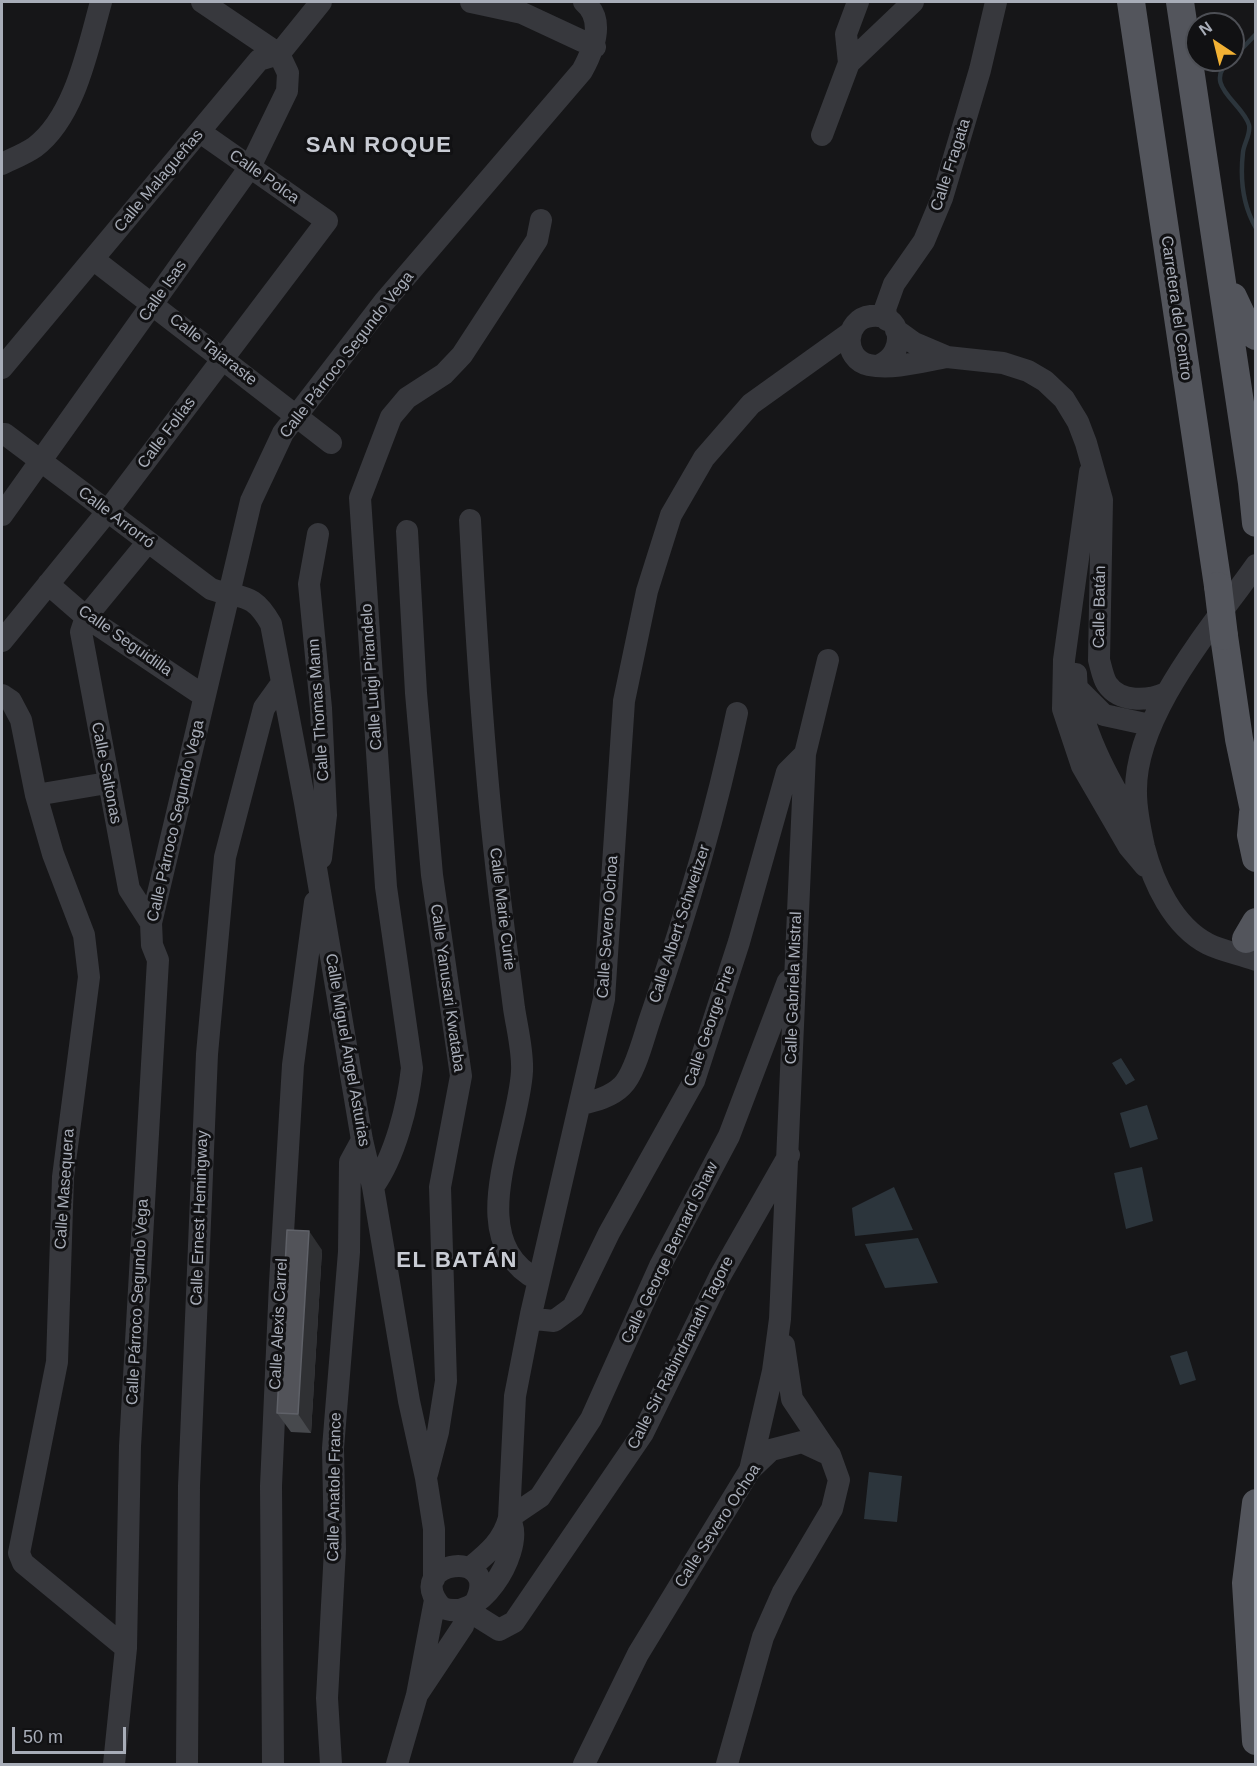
<!DOCTYPE html>
<meta charset="utf-8">
<style>
body{margin:0}
#map{position:relative;width:1257px;height:1766px;overflow:hidden;background:#161618;font-family:Arial,sans-serif}
canvas{display:block}
.frame{position:absolute;inset:0;border:3px solid #a8adb8;pointer-events:none}
.north{position:absolute;left:1185px;top:12px;width:60px;height:60px;box-sizing:border-box;background:#111113;border:2px solid #4d4f55;border-radius:50%;rotate:325deg;font-size:16px;font-weight:700;line-height:24px;text-align:center;color:#a8adb8}
.north::after{content:'';display:block;margin:auto;width:21px;height:27px;background:#f2b134;clip-path:polygon(50% 0,100% 100%,50% 72%,0 100%)}
.scale{position:absolute;left:12px;top:1727px;width:114px;height:27px;box-sizing:border-box;border:3px solid #a8adb8;border-top:0;padding-left:8px;font-size:18px;line-height:21px;white-space:nowrap;color:#a8adb8;-webkit-text-stroke:4px #111113;paint-order:stroke}
</style>
<div id="map">
<canvas width="1257" height="1766"></canvas>
<div class="frame"></div>
<div class="north">N</div>
<div class="scale">50 m</div>
</div>
<script>
const context = document.querySelector('canvas').getContext('2d');
context.lineJoin = 'round';
function fill(path, color) { context.fillStyle = color; context.fill(path, 'evenodd'); }
function strokePath(path, color, width, dash) { context.strokeStyle = color; context.lineWidth = width; context.lineCap = dash ? 'butt' : 'round'; context.setLineDash(dash || []); context.stroke(path); }
function drawText(font, color, halo, rows, align = 'center') {
  context.font = font + ' Arial,sans-serif'; context.lineWidth = 6; context.setLineDash([]); context.textBaseline = 'middle'; context.strokeStyle = halo; context.fillStyle = color; for (const [text, x, y, turn = 0] of rows) {
    context.save(); context.translate(x, y); context.rotate((+turn || 0) * Math.PI / 180); context.textAlign = isNaN(turn) ? turn : align; if (halo) context.strokeText(text, 0, 0); context.fillText(text, 0, 0); context.restore();
  }
}
const water = new Path2D(`
 M 1121,1058 L 1135,1080 L 1126,1085 L 1112,1063 Z
 M 1147,1105 L 1158,1139 L 1130,1148 L 1120,1113 Z
 M 1142,1167 L 1153,1221 L 1126,1229 L 1114,1173 Z
 M 894,1187 L 913,1230 L 855,1236 L 852,1208 Z
 M 918,1238 L 938,1283 L 885,1288 L 865,1244 Z
 M 1187,1351 L 1196,1380 L 1180,1385 L 1170,1356 Z
 M 869,1472 L 902,1476 L 897,1522 L 864,1519 Z`);
const stream = new Path2D(`
 M 1233,58 L 1256,34
 M 1231,60 C 1200,84 1243,103 1249,125 C 1251,134 1244,143 1243,152 C 1240,178 1242,204 1256,228`);
const minor = new Path2D(`
 M 202,2 L 279,54
 M 471,2 L 522,13 L 595,47
 M 849,63 L 846,34 L 858,2
 M 822,135 L 849,63 L 913,2
 M 2,164 C 12,159 25,154 35,147 C 75,117 88,48 101,2
 M 93,259 L 331,443
 M 887,320 L 885,309 L 894,284 L 924,241 L 942,198 L 980,70 L 996,2
 M 896,330 L 914,343 L 947,357 L 1003,363 L 1028,371 L 1045,381 L 1064,399 L 1078,422 L 1086,443 L 1102,500 L 1099,660 C 1101,667 1103,678 1107,684 C 1120,703 1148,701 1166,693
 M 880,365 C 908,352 902,312 871,316 C 844,319 842,359 869,365 C 893,370 924,361 947,357
 M 2,368 L 259,60 L 279,54 L 321,2
 M 5,434 L 211,589 C 243,600 252,591 271,624 L 305,803 L 362,1140 L 373,1187 L 409,1401 L 426,1478 L 434,1529 L 434,1579
 M 1090,472 L 1064,660 L 1063,709 L 1082,766 L 1129,847 L 1145,866
 M 2,515 L 250,167 L 287,91 L 288,73 L 279,54
 M 470,520 C 476,635 483,750 496,864 C 501,912 508,960 514,1008 C 517,1028 523,1051 522,1071 C 519,1135 461,1240 538,1280
 M 407,531 L 416,693 L 432,875 L 461,1076 L 440,1187 L 446,1381 L 438,1432 L 427,1474
 M 318,534 L 309,584 L 321,708 L 326,815 L 321,858
 M 147,543 L 86,617 L 81,632 L 129,889 L 151,923
 M 1256,565 C 1213,626 1134,715 1136,793 C 1136,810 1140,829 1144,847 C 1153,882 1173,926 1208,944 C 1222,951 1240,954 1256,960
 M 48,584 L 86,617 L 204,696
 M 2,641 L 107,512 L 327,221 L 200,132
 M 1076,674 C 1077,725 1110,783 1137,826
 M 1075,686 L 1104,715 L 1150,725
 M 2,695 L 11,701 L 21,720 L 36,795 L 53,854 L 84,935 L 89,977 L 63,1177 L 57,1362 L 19,1553 L 23,1563 L 126,1648
 M 36,795 L 107,783
 M 581,1104 C 595,1101 611,1097 622,1086 C 635,1074 644,1036 650,1019 C 685,918 715,818 737,713
 M 373,1187 C 395,1157 408,1105 412,1068 L 386,887 L 360,498 L 391,417 L 407,398 L 444,374 L 462,355 L 537,240 L 541,220
 M 531,1314 L 535,1319 L 554,1321 L 573,1307 L 609,1233 L 694,1081 L 739,942 L 787,772 L 805,754
 M 784,1345 L 792,1399 L 829,1454
 M 750,1470 L 773,1371 L 780,1319 L 805,754 L 828,660
 M 509,1518 L 540,1497 L 591,1419 L 660,1266 L 729,1136 L 788,981
 M 470,1568 C 488,1553 503,1541 509,1518 L 515,1396 L 531,1314 L 604,999 L 624,701 L 647,591 L 671,515 L 704,458 L 751,404 L 850,333
 M 475,1603 C 504,1547 401,1560 441,1607 C 479,1626 521,1554 512,1525
 M 417,1695 L 463,1626 L 467,1610 L 499,1630 L 514,1622 L 643,1433 L 720,1276 L 789,1155
 M 114,1764 L 126,1648 L 130,1446 L 158,960 L 152,945 L 151,923 L 251,501 L 283,433 L 297,415 L 384,302 L 582,71 C 593,51 606,20 584,2
 M 187,1764 L 189,1486 L 207,1054 L 225,857 L 264,708 L 282,683
 M 273,1764 L 271,1486 L 280,1283 L 293,1065 L 315,902
 M 331,1764 L 327,1698 L 335,1549 L 333,1448 L 349,1252 L 350,1162 L 362,1140
 M 397,1764 L 417,1695 L 435,1600
 M 584,1764 L 638,1654 L 750,1470 L 771,1450 L 802,1442 L 830,1455 L 839,1480 L 832,1509 L 783,1592 L 763,1637 L 727,1764`);
const major = new Path2D(`
 M 1131,2 L 1218,586
 M 1180,2 L 1252,483 L 1256,523
 M 1233,297 L 1249,331 L 1256,336
 M 1224,636 L 1239,739 L 1256,820
 M 1253,813 L 1251,835 L 1256,858
 M 1246,939 L 1256,922
 M 1256,1503 L 1246,1583 L 1256,1741`);
const majorBridge = new Path2D(`
 M 1218,586 L 1224,636`);
const wall = new Path2D(`
 M 322,1250 L 311,1433 L 291,1432 L 277,1413 Z`);
const shadedWall = new Path2D(`
 M 309,1231 L 322,1250 L 311,1433 L 298,1414 Z`);
const building = new Path2D(`
 M 287,1230 L 309,1231 L 298,1414 L 277,1413 Z`);
const streetNames = [
 ["Calle Fragata",951,165,-72],
 ["Calle Polca",264,177,35],
 ["Calle Malagueñas",159,181,-50],
 ["Calle Isas",163,291,-55],
 ["Carretera del Centro",1176,308,82],
 ["Calle Tajaraste",213,350,38],
 ["Calle Párroco Segundo Vega",347,355,-52],
 ["Calle Folías",167,433,-53],
 ["Calle Arrorró",116,518,37],
 ["Calle Batán",1100,607,-89],
 ["Calle Seguidilla",125,641,35],
 ["Calle Luigi Pirandelo",372,677,-94],
 ["Calle Thomas Mann",319,710,-94],
 ["Calle Saltonas",106,773,79],
 ["Calle Párroco Segundo Vega",176,821,-77],
 ["Calle Marie Curie",502,909,83],
 ["Calle Albert Schweitzer",680,924,-72],
 ["Calle Severo Ochoa",608,927,-86],
 ["Calle Yanusari Kwataba",447,988,82],
 ["Calle Gabriela Mistral",794,988,-88],
 ["Calle George Pire",710,1026,-71],
 ["Calle Miguel Ángel Asturias",347,1050,80],
 ["Calle Masequera",65,1189,-86],
 ["Calle Ernest Hemingway",200,1218,-88],
 ["Calle George Bernard Shaw",670,1253,-64],
 ["Calle Párroco Segundo Vega",138,1302,-87],
 ["Calle Alexis Carrel",279,1324,-87],
 ["Calle Sir Rabindranath Tagore",681,1353,-63],
 ["Calle Anatole France",335,1487,-89],
 ["Calle Severo Ochoa",718,1526,-57]
];
const districtNames = [
 ["SAN ROQUE",379,146],
 ["EL BATÁN",457,1261]
];
fill(water, '#2c353c');
strokePath(stream, '#2c353c', 4.5);
strokePath(minor, '#37383d', 22);
strokePath(major, '#53555c', 28);
strokePath(majorBridge, '#53555c', 28);
fill(wall, '#47494d');
fill(shadedWall, '#2f3033');
fill(building, '#525359');
strokePath(building, '#5f6168', 1.5);
drawText('16px', '#a8adb8', '#111113', streetNames);
context.letterSpacing = '1.5px';
drawText('bold 22px', '#c9ccd4', '#111113', districtNames);
context.letterSpacing = '0px';
</script>
